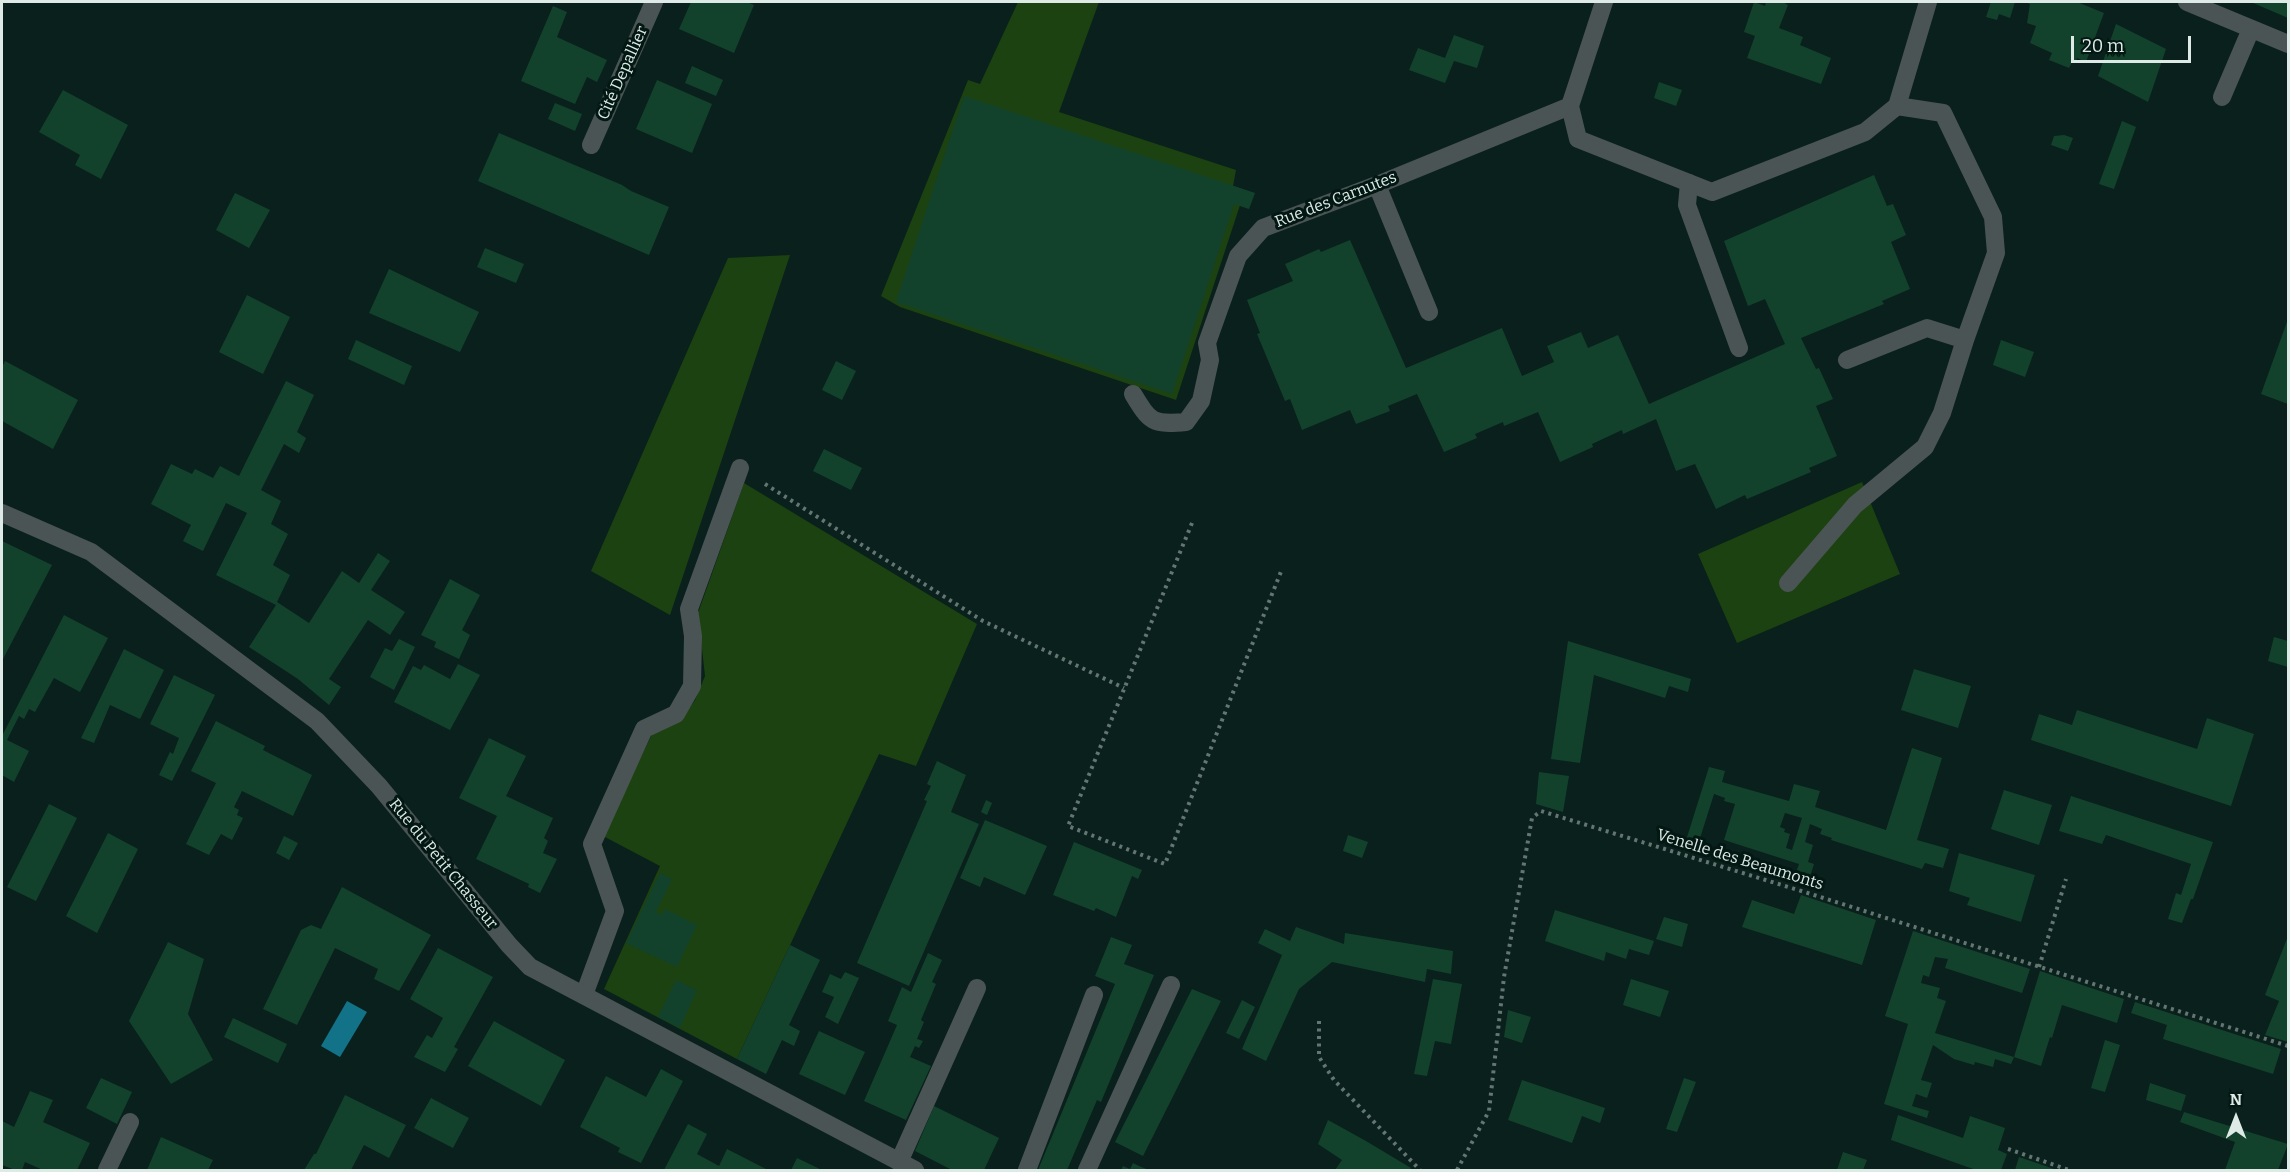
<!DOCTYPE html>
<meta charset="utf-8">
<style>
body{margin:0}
#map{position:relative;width:2290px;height:1172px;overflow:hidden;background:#0a201c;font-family:Bitter,serif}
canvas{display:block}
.frame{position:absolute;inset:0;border:3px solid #ddeae6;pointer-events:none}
.north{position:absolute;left:2206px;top:1088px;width:60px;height:60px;-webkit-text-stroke:4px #031713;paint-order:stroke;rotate:0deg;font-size:16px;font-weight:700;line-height:24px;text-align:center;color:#ddeae6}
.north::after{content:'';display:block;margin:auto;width:21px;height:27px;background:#ddeae6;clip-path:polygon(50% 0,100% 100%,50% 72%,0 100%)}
.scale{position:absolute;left:2071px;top:36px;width:120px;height:27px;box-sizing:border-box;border:3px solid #ddeae6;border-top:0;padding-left:8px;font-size:18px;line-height:21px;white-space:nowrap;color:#ddeae6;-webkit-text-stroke:4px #031713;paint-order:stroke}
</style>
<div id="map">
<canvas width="2290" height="1172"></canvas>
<div class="frame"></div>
<div class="north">N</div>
<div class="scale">20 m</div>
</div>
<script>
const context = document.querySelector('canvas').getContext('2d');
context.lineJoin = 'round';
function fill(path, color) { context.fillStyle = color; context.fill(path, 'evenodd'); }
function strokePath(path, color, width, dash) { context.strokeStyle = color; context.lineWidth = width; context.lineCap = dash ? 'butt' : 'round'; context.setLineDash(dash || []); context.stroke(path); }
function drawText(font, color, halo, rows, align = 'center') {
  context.font = font + ' Bitter,serif'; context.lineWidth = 6; context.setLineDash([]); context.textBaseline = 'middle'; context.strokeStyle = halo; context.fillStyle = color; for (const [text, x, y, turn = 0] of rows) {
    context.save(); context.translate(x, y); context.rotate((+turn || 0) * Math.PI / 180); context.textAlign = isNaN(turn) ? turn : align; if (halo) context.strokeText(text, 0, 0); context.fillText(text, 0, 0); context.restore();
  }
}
const green = new Path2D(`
 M 1018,2 L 1099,2 L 1059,112 L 1236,170 L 1233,186 L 1245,190 L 1176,400 L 900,307 L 881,296 L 968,80 L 980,84 Z
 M 790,255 L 670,615 L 591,571 L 728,258 Z
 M 1862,482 L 1900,574 L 1737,643 L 1698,554 Z
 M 744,483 L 977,624 L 916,766 L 879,754 L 737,1059 L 604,989 L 660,866 L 603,836 L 654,730 L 681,720 L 695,700 L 705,676 L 698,613 Z`);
const water = new Path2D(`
 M 347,1001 L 367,1012 L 340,1057 L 321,1046 Z`);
const building = new Path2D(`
 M 691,2 L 747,2 L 754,5 L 734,53 L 679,29 Z
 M 1754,2 L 1765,6 L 1766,2 L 1783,2 L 1788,5 L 1779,28 L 1803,37 L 1800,45 L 1831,58 L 1821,84 L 1747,58 L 1755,36 L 1744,32 Z
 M 1991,2 L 2015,2 L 2010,18 L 1999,14 L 1997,20 L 1986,17 Z
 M 2025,2 L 2077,2 L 2104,13 L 2086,62 L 2077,58 L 2076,61 L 2073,60 L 2069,68 L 2049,60 L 2052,53 L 2030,43 L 2036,26 L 2027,23 L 2030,4 Z
 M 2251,2 L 2288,2 L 2288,18 Z
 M 553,6 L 567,12 L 557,37 L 607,60 L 597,82 L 587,77 L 575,104 L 521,81 Z
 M 2116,24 L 2166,49 L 2148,102 L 2098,76 Z
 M 1454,35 L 1484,46 L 1477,68 L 1454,61 L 1445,83 L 1409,70 L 1418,48 L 1445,58 Z
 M 692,66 L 723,80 L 716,96 L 685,83 Z
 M 657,80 L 712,104 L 692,153 L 636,129 Z
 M 1659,82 L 1682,90 L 1676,106 L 1654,98 Z
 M 63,90 L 128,125 L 101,179 L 75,165 L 80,155 L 39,132 Z
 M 964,96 L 1255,193 L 1249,209 L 1234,204 L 1172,394 L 896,302 Z
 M 555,103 L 582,114 L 575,131 L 548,119 Z
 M 2122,121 L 2136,127 L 2114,189 L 2099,184 Z
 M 499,133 L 622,185 L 631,191 L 669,207 L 649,255 L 478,181 Z
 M 2064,135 L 2073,138 L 2068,151 L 2051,145 L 2054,136 Z
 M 1874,175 L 1887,206 L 1893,204 L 1906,235 L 1891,242 L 1910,289 L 1882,301 L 1884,304 L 1801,338 L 1816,369 L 1819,368 L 1833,399 L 1816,406 L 1837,456 L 1809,468 L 1811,472 L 1747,499 L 1745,495 L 1716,509 L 1695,464 L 1676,471 L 1656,419 L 1623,434 L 1622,430 L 1592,444 L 1593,447 L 1560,462 L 1538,412 L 1504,426 L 1503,422 L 1475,434 L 1477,438 L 1444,452 L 1417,394 L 1388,406 L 1390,411 L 1356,424 L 1350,410 L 1302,430 L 1290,399 L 1285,401 L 1257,334 L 1260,333 L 1247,300 L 1293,281 L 1285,264 L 1319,249 L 1321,252 L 1350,240 L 1406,368 L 1502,328 L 1522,376 L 1554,362 L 1547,346 L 1581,332 L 1588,348 L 1618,335 L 1649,404 L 1785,344 L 1765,299 L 1748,306 L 1724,241 Z
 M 235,193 L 270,210 L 249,248 L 216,230 Z
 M 485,248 L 524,264 L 516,283 L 477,267 Z
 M 389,269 L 479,312 L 460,352 L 369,313 Z
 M 247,295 L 290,317 L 263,374 L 219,352 Z
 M 2288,319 L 2288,404 L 2261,394 Z
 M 356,340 L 412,366 L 404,385 L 348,359 Z
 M 2001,340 L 2034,352 L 2025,377 L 1993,365 Z
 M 5,361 L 78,400 L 53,449 L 2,421 L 2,367 Z
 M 836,361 L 856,371 L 842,400 L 822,390 Z
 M 286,381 L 314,395 L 297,432 L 306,438 L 299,453 L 284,444 L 261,490 L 281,501 L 271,524 L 288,534 L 273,565 L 290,575 L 277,602 L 309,623 L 342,571 L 359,583 L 378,553 L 390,561 L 371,590 L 405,612 L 390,635 L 368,620 L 329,679 L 341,687 L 329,705 L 298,679 L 249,647 L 276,605 L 216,575 L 247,513 L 226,503 L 203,551 L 183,541 L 191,525 L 151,504 L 171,464 L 192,474 L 195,469 L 213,478 L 220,466 L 239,476 Z
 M 824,449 L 862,468 L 851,490 L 813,471 Z
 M 2,541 L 52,565 L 2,661 Z
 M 450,579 L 480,595 L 462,630 L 470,635 L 459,659 L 434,647 L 436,642 L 421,635 Z
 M 64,615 L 108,638 L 80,692 L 54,678 L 35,712 L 29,709 L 24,719 L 19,716 L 7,740 L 29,751 L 14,782 L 2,775 L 2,736 Z
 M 2274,637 L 2288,641 L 2288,667 L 2268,661 Z
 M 399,639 L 415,647 L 394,690 L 370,677 L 385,648 L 392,651 Z
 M 1568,641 L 1691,679 L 1688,692 L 1669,686 L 1665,698 L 1594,675 L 1580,763 L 1551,759 Z
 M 124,649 L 164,670 L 140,719 L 110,705 L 94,743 L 81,738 Z
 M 458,664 L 480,675 L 450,730 L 394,702 L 413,666 L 421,670 L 424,665 L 450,679 Z
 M 1914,669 L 1971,686 L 1958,728 L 1901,710 Z
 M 174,675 L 215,695 L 172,781 L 159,775 L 170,752 L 173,754 L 179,738 L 150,724 Z
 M 2077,710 L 2197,749 L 2207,718 L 2254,734 L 2231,806 L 2031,740 L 2039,714 L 2072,725 Z
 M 216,721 L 265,746 L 263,750 L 312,775 L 293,816 L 242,791 L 234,807 L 239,810 L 237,815 L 243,818 L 232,840 L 221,834 L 209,855 L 186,844 L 216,783 L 191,771 Z
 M 489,738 L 526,756 L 506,796 L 553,818 L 544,838 L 548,841 L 543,853 L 557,859 L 540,893 L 528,887 L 529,884 L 476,859 L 497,816 L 459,798 Z
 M 1912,748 L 1942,758 L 1917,840 L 1949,849 L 1943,868 L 1925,863 L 1922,869 L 1831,840 L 1832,838 L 1820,834 L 1822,829 L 1810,824 L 1805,842 L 1813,845 L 1808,862 L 1814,864 L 1809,880 L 1795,875 L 1799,864 L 1724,840 L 1735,804 L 1724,801 L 1725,798 L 1714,794 L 1695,854 L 1683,850 L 1709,767 L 1725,771 L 1722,782 L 1789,801 L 1794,784 L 1820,791 L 1815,807 L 1886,830 ZM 1785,813 L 1802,818 L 1792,850 L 1786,848 L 1790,834 L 1784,832 L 1785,829 L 1780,827 Z
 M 937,761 L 966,775 L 951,812 L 979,824 L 909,986 L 857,963 L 927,801 L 924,800 L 931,786 L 927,784 Z
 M 1539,772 L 1569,776 L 1563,812 L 1536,804 Z
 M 2004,790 L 2052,805 L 2039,845 L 1991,829 Z
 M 2071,796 L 2213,842 L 2193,899 L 2191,899 L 2182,923 L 2168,919 L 2176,893 L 2181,895 L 2191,864 L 2106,835 L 2102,844 L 2059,831 Z
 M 986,800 L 992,803 L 987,815 L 981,812 Z
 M 49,804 L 77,818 L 36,901 L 7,887 Z
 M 985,820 L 1047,846 L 1025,895 L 984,877 L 980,887 L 960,878 Z
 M 108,833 L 138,849 L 97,933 L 66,916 Z
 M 1348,835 L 1368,842 L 1362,858 L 1343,851 Z
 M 284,836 L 298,843 L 289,860 L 276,853 Z
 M 1074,842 L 1142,870 L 1138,879 L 1132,876 L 1116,917 L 1096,908 L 1094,911 L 1053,895 Z
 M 1959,853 L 2035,875 L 2021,922 L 1967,905 L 1970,898 L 1949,891 Z
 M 660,873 L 672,879 L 656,912 L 662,915 L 665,909 L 697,925 L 677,967 L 626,943 Z
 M 342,887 L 431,935 L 399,991 L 374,979 L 378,969 L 335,948 L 297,1025 L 263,1009 L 301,930 L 311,925 L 321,929 Z
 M 1801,895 L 1876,920 L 1862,965 L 1742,927 L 1752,900 L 1794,914 Z
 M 1555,910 L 1654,941 L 1649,955 L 1629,949 L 1626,959 L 1606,952 L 1604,961 L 1545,941 Z
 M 1664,917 L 1688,924 L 1682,947 L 1656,939 Z
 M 1296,927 L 1344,944 L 1345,933 L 1453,951 L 1451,974 L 1427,969 L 1425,982 L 1332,962 L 1299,989 L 1266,1061 L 1242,1049 L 1282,955 L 1258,943 L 1265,929 L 1290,941 Z
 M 1913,931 L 2030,969 L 2022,993 L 1945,968 L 1948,959 L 1935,957 L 1929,977 L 1923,975 L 1921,983 L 1940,988 L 1937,998 L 1946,1001 L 1935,1033 L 2014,1057 L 2011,1064 L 1995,1059 L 1993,1067 L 1975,1062 L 1974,1065 L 1954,1059 L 1933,1045 L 1921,1080 L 1932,1083 L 1927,1098 L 1916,1094 L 1912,1106 L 1929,1111 L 1927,1118 L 1884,1104 L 1908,1024 L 1885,1016 Z
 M 2288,936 L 2288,1042 L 2265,1035 L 2279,1001 L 2265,995 Z
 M 1111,937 L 1132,945 L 1124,964 L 1154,975 L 1101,1102 L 1097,1100 L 1067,1170 L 1038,1170 L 1115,984 L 1095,976 Z
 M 168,942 L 204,959 L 188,1014 L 213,1060 L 171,1084 L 129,1021 Z
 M 790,945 L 820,960 L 789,1025 L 800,1031 L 794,1046 L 782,1040 L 766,1074 L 737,1059 Z
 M 438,948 L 493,977 L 454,1047 L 458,1049 L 445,1072 L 414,1057 L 427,1035 L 432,1038 L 443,1018 L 410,999 Z
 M 928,953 L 942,960 L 932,982 L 936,984 L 921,1020 L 924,1022 L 917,1039 L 923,1041 L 919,1048 L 915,1046 L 910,1057 L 931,1066 L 906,1120 L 864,1101 L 897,1025 L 888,1021 L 902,987 L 911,992 Z
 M 2040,971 L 2124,999 L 2117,1023 L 2062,1005 L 2052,1038 L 2050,1037 L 2041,1066 L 2014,1057 Z
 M 845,972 L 859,978 L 838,1024 L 825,1017 L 834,997 L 822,992 L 830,974 L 841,979 Z
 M 1433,979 L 1462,984 L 1451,1044 L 1435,1041 L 1427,1076 L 1414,1074 Z
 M 1631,979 L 1669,991 L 1660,1017 L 1623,1005 Z
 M 676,980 L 697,990 L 680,1028 L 658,1017 Z
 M 1192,989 L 1221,1001 L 1143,1156 L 1115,1142 Z
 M 1242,1000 L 1255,1007 L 1239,1039 L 1226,1033 Z
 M 2135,1002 L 2281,1049 L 2273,1074 L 2163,1039 L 2167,1025 L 2131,1013 Z
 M 1508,1010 L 1531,1017 L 1522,1043 L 1504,1037 Z
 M 233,1018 L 287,1044 L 278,1063 L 224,1037 Z
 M 494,1021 L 565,1060 L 541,1106 L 468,1066 Z
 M 819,1031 L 865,1052 L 845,1095 L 799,1074 Z
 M 2105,1040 L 2120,1045 L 2105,1092 L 2091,1088 Z
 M 661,1069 L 683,1081 L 641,1163 L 618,1152 L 620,1148 L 580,1127 L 606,1076 L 646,1097 Z
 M 101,1078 L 132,1092 L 117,1124 L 86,1108 Z
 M 1684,1078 L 1696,1082 L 1677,1132 L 1666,1129 Z
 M 1522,1080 L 1605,1108 L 1600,1123 L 1582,1116 L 1572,1143 L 1508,1120 Z
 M 2150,1083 L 2186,1095 L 2181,1111 L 2146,1100 Z
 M 30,1091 L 53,1100 L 43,1122 L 90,1143 L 77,1170 L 43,1170 L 25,1162 L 22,1170 L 15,1170 L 2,1165 L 2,1121 L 14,1127 Z
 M 345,1095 L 406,1125 L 389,1158 L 364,1145 L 351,1170 L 304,1170 L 314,1154 L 316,1154 Z
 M 431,1098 L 469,1118 L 453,1148 L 414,1128 Z
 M 934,1106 L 999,1138 L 984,1170 L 952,1170 L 915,1151 Z
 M 2184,1112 L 2288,1144 L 2278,1170 L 2225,1170 L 2235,1142 L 2180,1122 Z
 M 1898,1115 L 1963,1138 L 1970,1116 L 2005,1128 L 1998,1150 L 2007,1154 L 2001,1170 L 1976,1170 L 1891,1140 Z
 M 1328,1120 L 1366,1141 L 1411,1168 L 1409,1170 L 1335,1170 L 1342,1160 L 1318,1144 Z
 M 688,1124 L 707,1134 L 697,1154 L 719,1166 L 727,1149 L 768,1170 L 664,1170 Z
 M 161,1137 L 213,1160 L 208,1170 L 147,1170 Z
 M 1843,1152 L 1867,1160 L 1863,1170 L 1837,1170 Z
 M 2019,1157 L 2057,1170 L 2015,1170 Z
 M 797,1158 L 822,1170 L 791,1170 Z
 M 1133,1163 L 1139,1166 L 1149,1170 L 1121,1170 L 1123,1166 L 1130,1169 Z`);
const path = new Path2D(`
 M 765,484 L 983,621 L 1124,688
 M 1192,523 L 1068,826 L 1165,864 L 1282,569
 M 2039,967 L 2066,879
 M 1319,1021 L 1319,1057 L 1334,1080 L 1420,1170
 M 2008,1149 L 2069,1170
 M 1457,1170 L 1489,1111 L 1504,977 L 1532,818 L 1541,811 L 1811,894 L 2288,1046`);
const lane = new Path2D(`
 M 2222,97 L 2251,29
 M 1570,106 L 1578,139 L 1712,192 L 1865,132 L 1897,106 L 1928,2
 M 1377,185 L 1429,312
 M 1847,360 L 1927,328 L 1965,340
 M 1133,394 C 1150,422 1152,425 1186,422 L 1201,401 L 1210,360 L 1207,343 L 1238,256 L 1263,228 L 1377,185 L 1570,106 L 1604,2
 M 1788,583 L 1855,505 L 1925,447 L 1942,413 L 1965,340 L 1996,253 L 1993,217 L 1943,113 L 1897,106
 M 584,995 L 615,911 L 592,844 L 644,729 L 676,714 L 692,686 L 693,636 L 689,609 L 740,468
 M 899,1162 L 977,988
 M 1027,1170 L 1094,995
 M 1087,1170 L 1171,985`);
const street = new Path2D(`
 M 2187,2 L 2288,44
 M 591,145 L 654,2
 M 1689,183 L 1687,205 L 1739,348
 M 2,513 L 91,552 L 317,721 L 379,786 L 509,945 L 530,967 L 915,1170
 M 107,1170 L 130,1122`);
const streetNames = [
 ["Cité Depallier",623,73,-66],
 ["Rue des Carnutes",1336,200,-21],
 ["Venelle des Beaumonts",1740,860,17],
 ["Rue du Petit Chasseur",443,864,51]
];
fill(green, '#1b4210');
fill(water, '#127388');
fill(building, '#12422c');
strokePath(path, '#647672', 4, [3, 4.5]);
strokePath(lane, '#4a5454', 18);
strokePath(street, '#4a5454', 18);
drawText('16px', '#ddeae6', '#031713', streetNames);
</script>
